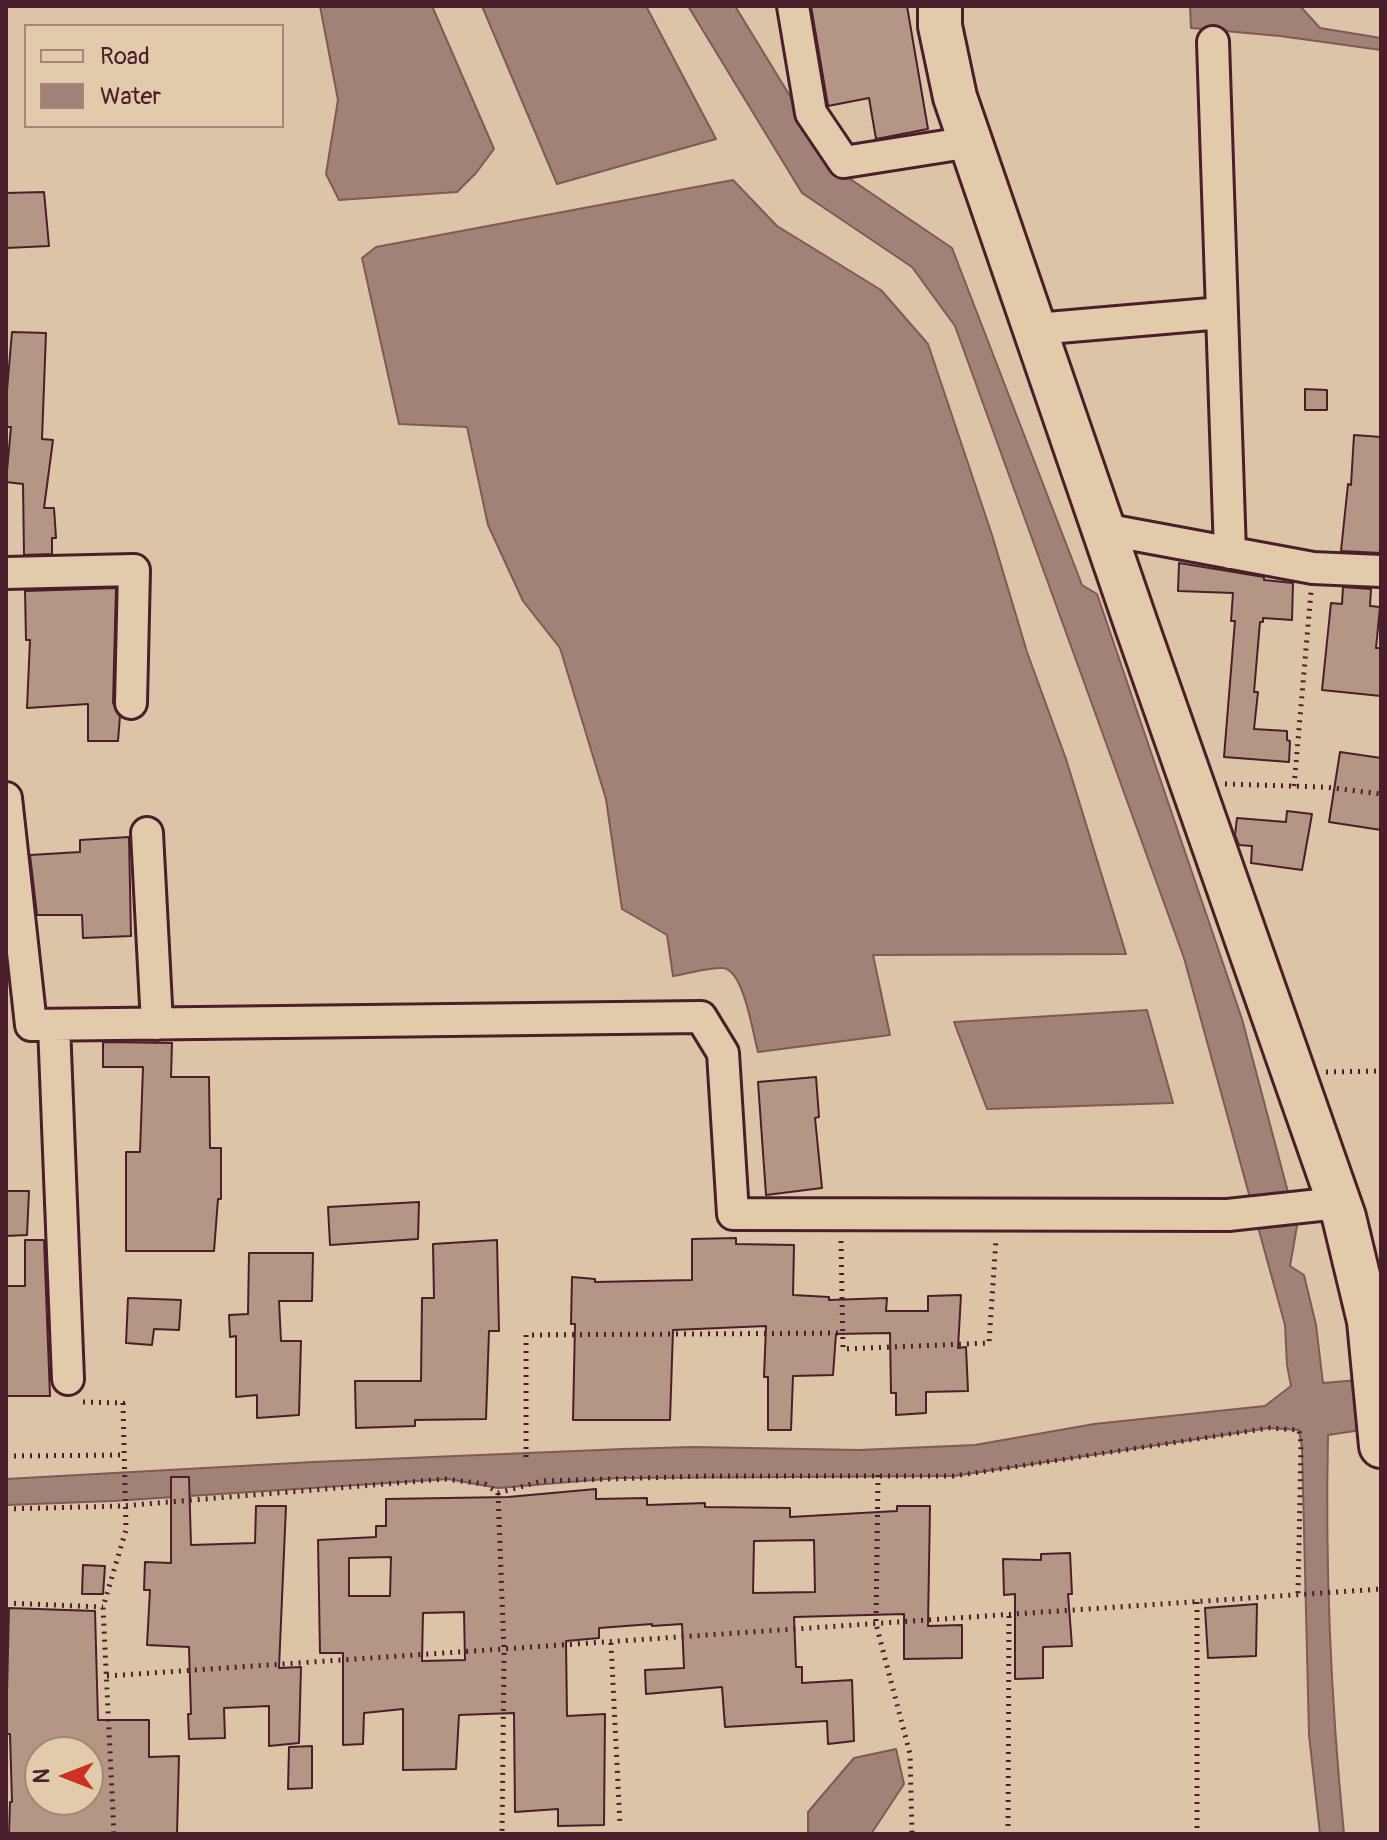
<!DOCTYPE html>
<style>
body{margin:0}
#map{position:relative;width:1387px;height:1840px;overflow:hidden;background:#dcc4a6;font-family:Pangolin,sans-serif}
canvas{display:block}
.frame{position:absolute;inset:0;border:8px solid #4a1f2b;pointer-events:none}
.legend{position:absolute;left:24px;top:24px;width:260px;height:104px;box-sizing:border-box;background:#e2cbab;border:2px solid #a58678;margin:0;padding:10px 14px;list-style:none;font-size:24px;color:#4a1f2b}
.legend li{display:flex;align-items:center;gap:16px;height:40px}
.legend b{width:40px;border:2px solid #a58678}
.north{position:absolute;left:24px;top:1736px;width:80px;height:80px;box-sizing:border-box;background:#e2cbab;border:2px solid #a58678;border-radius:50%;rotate:270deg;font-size:22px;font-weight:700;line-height:32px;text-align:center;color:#4a1f2b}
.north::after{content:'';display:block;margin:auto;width:28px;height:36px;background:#c8321e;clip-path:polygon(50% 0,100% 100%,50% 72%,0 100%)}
</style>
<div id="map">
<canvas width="1387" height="1840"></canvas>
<div class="frame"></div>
<ul class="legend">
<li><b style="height:10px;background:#e2cbab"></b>Road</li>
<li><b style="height:22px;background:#a18276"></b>Water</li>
</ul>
<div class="north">N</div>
</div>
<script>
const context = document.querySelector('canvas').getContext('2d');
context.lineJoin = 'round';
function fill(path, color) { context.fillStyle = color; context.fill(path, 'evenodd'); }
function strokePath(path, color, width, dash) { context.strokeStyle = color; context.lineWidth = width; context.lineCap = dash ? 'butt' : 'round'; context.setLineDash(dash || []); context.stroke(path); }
const water = new Path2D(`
 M 320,6 L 432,6 L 494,149 L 476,173 L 457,192 L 339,200 L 326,174 L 338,100 Z
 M 482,6 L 646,6 L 716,139 L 557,184 Z
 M 688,6 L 735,6 L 834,168 L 952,248 L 1082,585 L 1097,594 L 1242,1019 L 1297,1226 L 1290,1266 L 1304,1275 L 1316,1325 L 1323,1383 L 1381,1378 L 1381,1427 L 1328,1435 C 1325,1568 1331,1702 1344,1834 L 1320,1834 L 1309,1735 L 1302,1447 L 1299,1430 L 1269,1428 L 954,1476 L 618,1478 L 498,1488 L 448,1479 L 113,1501 L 6,1505 L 6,1479 L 313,1462 L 623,1449 L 693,1447 L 859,1450 L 975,1445 L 1094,1424 L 1265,1406 L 1291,1386 L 1287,1365 L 1285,1325 L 1184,958 L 955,326 L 912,267 L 802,193 Z
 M 1190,6 L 1300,6 L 1320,28 L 1381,38 L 1381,50 L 1280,36 L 1191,28 Z
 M 733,180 L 777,226 L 881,290 L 928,344 L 992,535 L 1027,652 L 1066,759 L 1126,954 L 873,955 L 890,1035 L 758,1052 C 753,1034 744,970 723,968 C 708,967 688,974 673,976 L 667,935 L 622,909 L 606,799 L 560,648 L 523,601 L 488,525 L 467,427 L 399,424 L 362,258 L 376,247 Z
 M 1147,1010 L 1173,1103 L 987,1109 L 954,1022 Z
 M 896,1749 L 904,1784 L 871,1834 L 808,1834 L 808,1812 L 854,1758 Z`);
const building = new Path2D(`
 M 811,6 L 907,6 L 928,129 L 876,139 L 869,98 L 828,106 Z
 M 44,192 L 49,246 L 6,248 L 6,193 Z
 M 12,332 L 46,333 L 42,439 L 53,440 L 44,508 L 54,508 L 56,538 L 52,538 L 52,554 L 24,555 L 23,484 L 6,482 L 11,427 L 6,427 L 6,402 Z
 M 1305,389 L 1327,390 L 1327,410 L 1305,410 Z
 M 1354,435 L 1381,437 L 1381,553 L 1341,551 L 1348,484 L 1351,485 Z
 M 1179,563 L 1264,577 L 1264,580 L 1293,583 L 1292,620 L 1263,618 L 1263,622 L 1260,622 L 1254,692 L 1258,692 L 1254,729 L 1287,731 L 1287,740 L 1290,741 L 1289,762 L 1224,757 L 1235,621 L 1231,621 L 1233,593 L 1178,591 Z
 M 1343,587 L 1371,589 L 1370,606 L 1380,607 L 1376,648 L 1381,648 L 1381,696 L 1322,690 L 1331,603 L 1342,604 Z
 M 116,588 L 113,703 L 120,716 L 118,741 L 88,741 L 88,704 L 27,708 L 30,640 L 26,640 L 25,591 Z
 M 1340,752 L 1381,758 L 1381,830 L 1329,822 Z
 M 1287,811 L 1312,814 L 1302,870 L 1251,863 L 1252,846 L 1239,845 L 1235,835 L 1237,818 L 1286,822 Z
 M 129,837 L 131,936 L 83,938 L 82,915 L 37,915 L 30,855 L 80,852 L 80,840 Z
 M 103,1042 L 172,1043 L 171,1077 L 209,1077 L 210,1148 L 221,1148 L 221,1199 L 218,1199 L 214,1251 L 126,1251 L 126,1152 L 140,1152 L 143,1067 L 103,1067 Z
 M 816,1077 L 819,1117 L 815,1118 L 822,1188 L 766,1195 L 758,1082 Z
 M 6,1191 L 29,1191 L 27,1235 L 6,1236 Z
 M 419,1202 L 418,1239 L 330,1245 L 328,1207 Z
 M 736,1238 L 736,1244 L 794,1245 L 793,1295 L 829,1297 L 829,1300 L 887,1298 L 886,1311 L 928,1311 L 928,1296 L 961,1295 L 958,1348 L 966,1347 L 968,1391 L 926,1392 L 926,1413 L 896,1415 L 896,1393 L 891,1393 L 890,1333 L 836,1334 L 833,1375 L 793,1376 L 791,1430 L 768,1430 L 768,1377 L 764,1377 L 766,1326 L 673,1330 L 670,1420 L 573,1420 L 575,1324 L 571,1324 L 572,1277 L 595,1279 L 595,1282 L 692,1280 L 692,1239 Z
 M 25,1240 L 44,1240 L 50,1396 L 6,1396 L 6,1286 L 25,1286 Z
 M 497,1240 L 499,1331 L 489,1331 L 486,1419 L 415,1420 L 415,1426 L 356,1428 L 355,1381 L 421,1381 L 422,1298 L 434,1298 L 433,1244 Z
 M 249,1253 L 313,1253 L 312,1301 L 279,1301 L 281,1341 L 301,1341 L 299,1415 L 257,1418 L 257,1395 L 236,1397 L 236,1336 L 230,1337 L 229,1315 L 248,1314 Z
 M 128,1298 L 181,1300 L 179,1330 L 154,1329 L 152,1345 L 126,1343 Z
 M 171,1477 L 189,1477 L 191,1545 L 255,1543 L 256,1506 L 286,1506 L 279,1668 L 301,1667 L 299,1743 L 269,1746 L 269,1706 L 224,1708 L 225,1738 L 189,1739 L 188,1714 L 191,1714 L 189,1647 L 147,1645 L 150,1590 L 144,1590 L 145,1562 L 171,1563 Z
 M 596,1489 L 596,1499 L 647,1498 L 647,1505 L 705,1503 L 705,1507 L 790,1508 L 790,1517 L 897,1511 L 897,1506 L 930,1506 L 928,1626 L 962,1625 L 962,1658 L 904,1659 L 904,1614 L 794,1617 L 796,1667 L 802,1667 L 802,1683 L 852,1680 L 854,1741 L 828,1744 L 827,1721 L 725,1727 L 722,1687 L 646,1694 L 645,1670 L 684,1668 L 682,1624 L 652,1626 L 652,1624 L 599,1628 L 599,1638 L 566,1641 L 567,1716 L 605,1714 L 604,1825 L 558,1826 L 558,1809 L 515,1812 L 514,1713 L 459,1715 L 456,1769 L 403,1770 L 403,1709 L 364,1713 L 363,1744 L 343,1745 L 343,1653 L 320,1653 L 318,1540 L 376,1537 L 376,1526 L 386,1526 L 386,1499 L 508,1497 ZM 814,1540 L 815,1592 L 753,1593 L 754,1541 ZM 391,1557 L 390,1596 L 349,1596 L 349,1558 ZM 464,1612 L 465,1660 L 422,1661 L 423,1613 Z
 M 1070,1553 L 1072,1594 L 1068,1594 L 1072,1646 L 1043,1647 L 1043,1678 L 1015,1679 L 1015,1594 L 1004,1595 L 1003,1559 L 1041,1560 L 1041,1554 Z
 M 83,1565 L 105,1566 L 103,1594 L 82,1594 Z
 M 1257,1604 L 1256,1656 L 1208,1658 L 1205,1608 Z
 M 9,1608 L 95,1611 L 98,1720 L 149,1720 L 149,1757 L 179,1756 L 177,1834 L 9,1834 L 10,1802 L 12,1802 L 10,1734 L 6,1734 ZM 40,1752 L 88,1752 L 88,1802 L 40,1803 Z
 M 312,1746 L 312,1788 L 288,1789 L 289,1747 Z`);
const path = new Path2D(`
 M 1225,784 L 1325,787 L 1381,794
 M 1294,786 L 1311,592
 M 1326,1072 L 1381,1071
 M 841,1241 L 843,1349 L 989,1343 L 996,1240
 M 83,1402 L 123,1403 L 126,1530 L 103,1607 L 114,1834
 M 6,1456 L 125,1455
 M 526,1457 L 526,1335 L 843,1333
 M 878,1475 L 876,1624 L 910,1754 L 912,1834
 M 498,1493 L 504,1651 L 502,1834
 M 6,1509 L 121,1506 L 445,1479 L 485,1484 L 498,1493 L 542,1481 L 704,1476 L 954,1476 L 1269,1428 L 1299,1430 L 1301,1444 L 1298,1595
 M 1197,1602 L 1197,1834
 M 6,1603 L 103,1607
 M 611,1643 L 620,1825
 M 107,1676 L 1381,1589
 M 1008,1834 L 1009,1615`);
const street = new Path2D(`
 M 793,6 L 811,113 L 844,162 L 971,142
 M 1213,42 L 1230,553
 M 1036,329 L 1222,313
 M 1103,529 L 1313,568 L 1381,571
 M 6,573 L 134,570 L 131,703
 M 6,798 L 31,1025 L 701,1017 L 723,1053 L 733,1214 L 1228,1215 L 1338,1203
 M 147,833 L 157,1024
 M 54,1025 L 68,1379`);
const secondary = new Path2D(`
 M 940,6 L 940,26 L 955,97 L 1136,624 L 1344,1217 L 1369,1321 L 1381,1446`);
fill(water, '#a18276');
strokePath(water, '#7e5a58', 2);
fill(building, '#b39683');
strokePath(building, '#4a1f2b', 2);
strokePath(street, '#4a1f2b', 36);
strokePath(secondary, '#4a1f2b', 48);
strokePath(path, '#4a1f2b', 5, [2, 6]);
strokePath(street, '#e2cbab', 30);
strokePath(secondary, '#e2cbab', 42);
</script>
